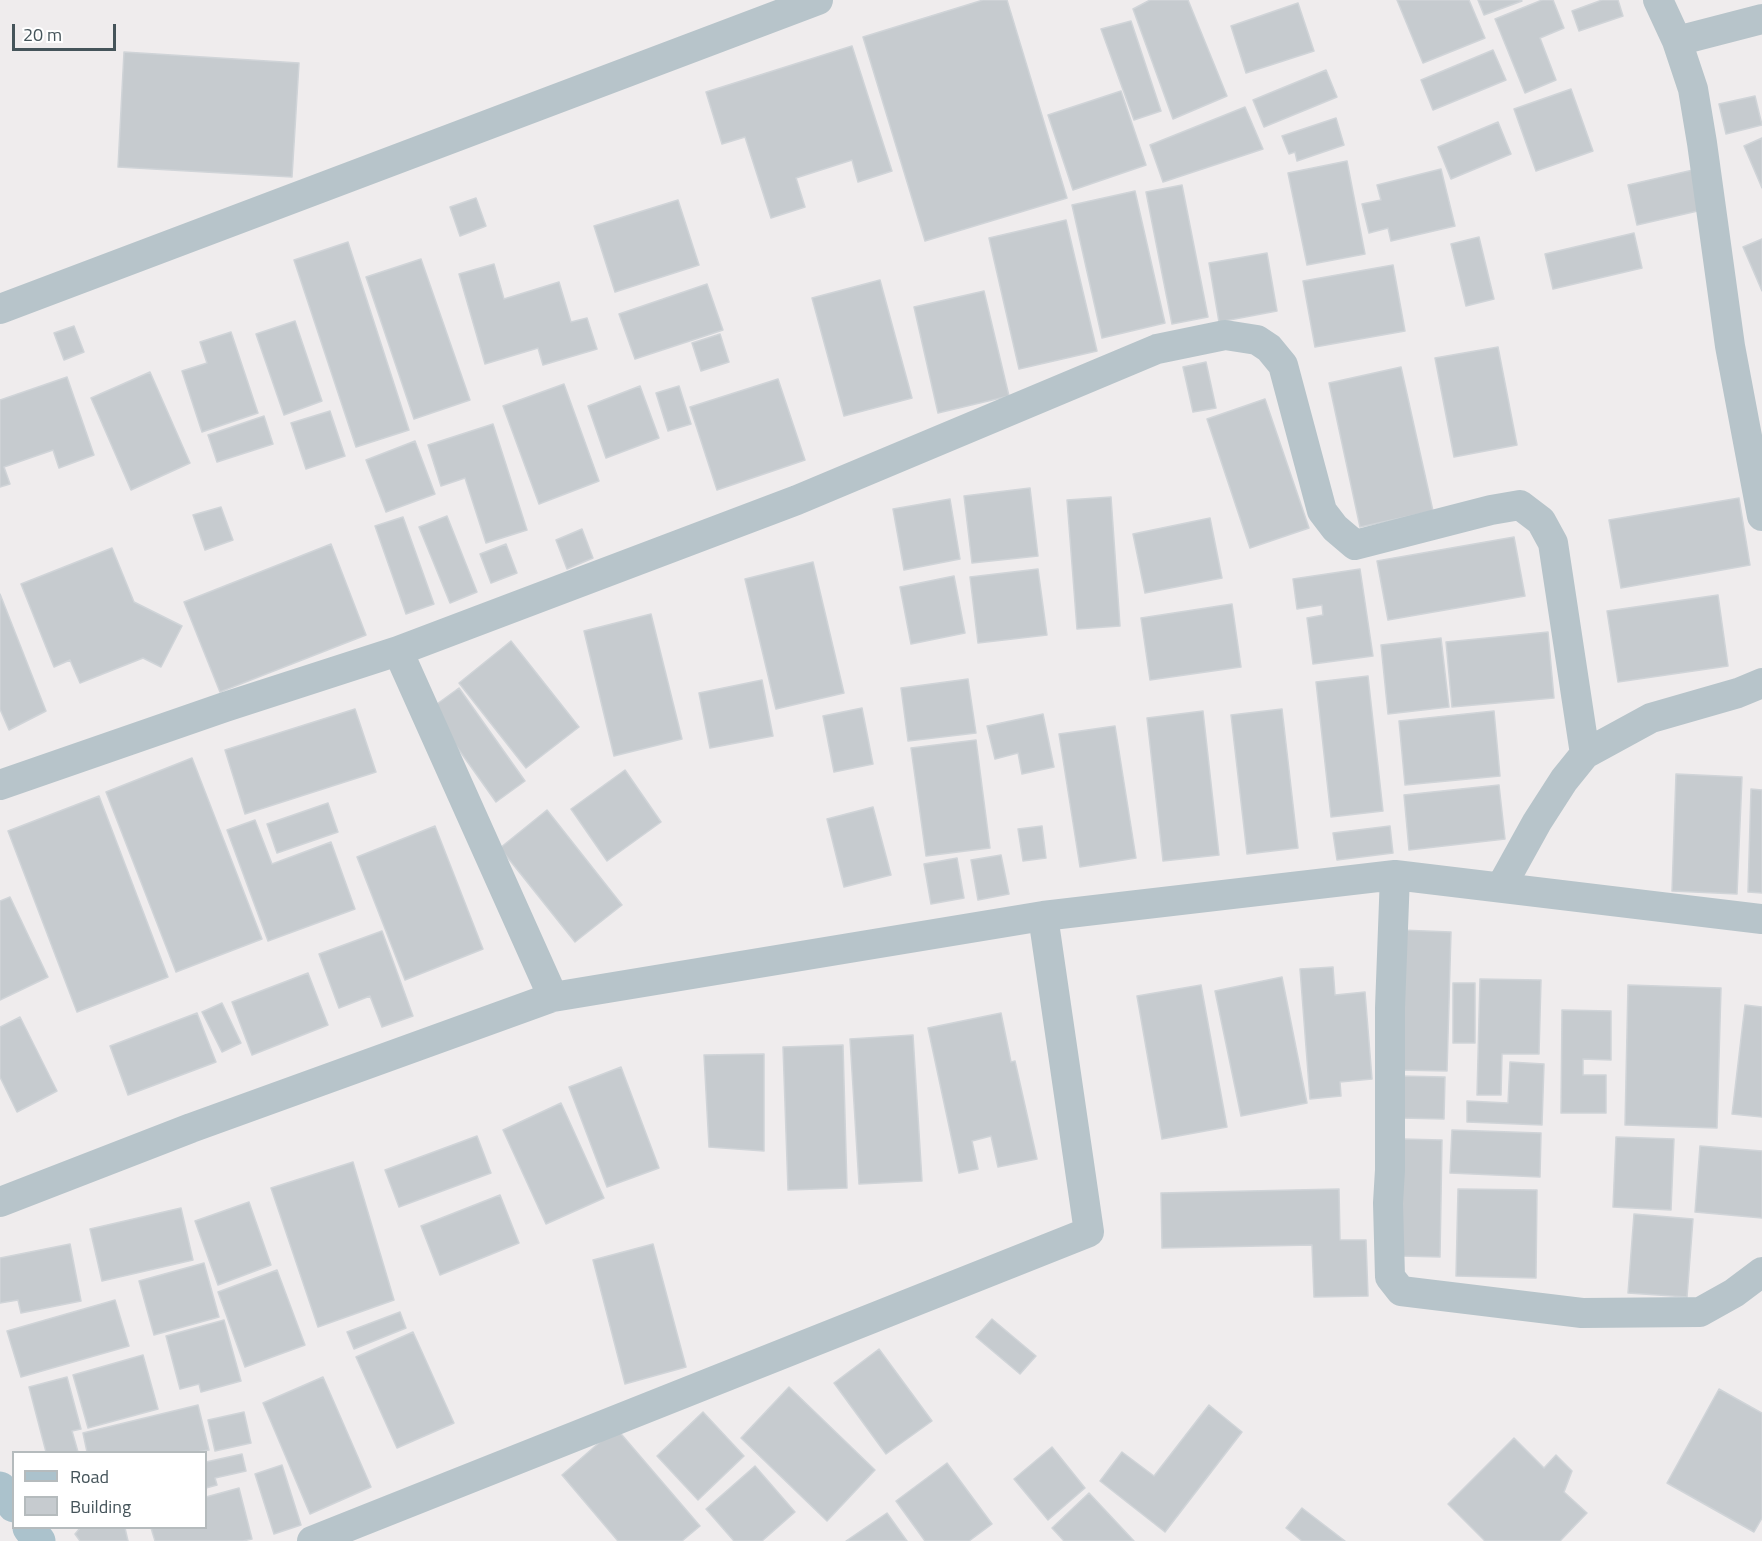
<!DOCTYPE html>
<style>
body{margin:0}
#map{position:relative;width:1762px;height:1541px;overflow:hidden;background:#efeced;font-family:"Titillium Web",sans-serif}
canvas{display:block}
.legend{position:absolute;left:12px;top:1451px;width:195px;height:78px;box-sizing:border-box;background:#fff;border:2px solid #b5bbbd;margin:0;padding:8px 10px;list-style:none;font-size:18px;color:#45545a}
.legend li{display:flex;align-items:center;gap:12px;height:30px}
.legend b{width:30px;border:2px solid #b5bbbd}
.scale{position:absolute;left:12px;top:24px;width:104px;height:27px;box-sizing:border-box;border:3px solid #45545a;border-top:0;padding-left:8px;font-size:18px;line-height:21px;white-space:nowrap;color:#45545a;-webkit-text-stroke:4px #fff;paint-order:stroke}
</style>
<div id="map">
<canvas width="1762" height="1541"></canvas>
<ul class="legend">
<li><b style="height:8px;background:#abc2cc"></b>Road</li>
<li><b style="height:16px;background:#c6cbcf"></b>Building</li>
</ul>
<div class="scale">20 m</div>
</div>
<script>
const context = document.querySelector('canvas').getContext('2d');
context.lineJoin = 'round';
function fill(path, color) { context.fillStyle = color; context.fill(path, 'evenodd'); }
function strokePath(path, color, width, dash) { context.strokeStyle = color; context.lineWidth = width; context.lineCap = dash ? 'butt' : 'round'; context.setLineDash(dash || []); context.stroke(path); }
const building = new Path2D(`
 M 983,0 L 1007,0 L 1067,198 L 925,241 L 863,37 Z
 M 1150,0 L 1188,0 L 1227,96 L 1173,119 L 1133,9 Z
 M 1397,0 L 1469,0 L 1485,38 L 1423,63 Z
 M 1478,0 L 1521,0 L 1522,1 L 1484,15 Z
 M 1542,0 L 1553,0 L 1564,28 L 1540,38 L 1556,80 L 1525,93 L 1495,19 Z
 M 1602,0 L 1618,0 L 1623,16 L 1579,31 L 1572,11 Z
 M 1298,3 L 1314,51 L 1246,73 L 1231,26 Z
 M 1131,21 L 1161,111 L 1134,120 L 1101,29 Z
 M 852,46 L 892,171 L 858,182 L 852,160 L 796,178 L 805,207 L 771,218 L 745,137 L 722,144 L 706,92 Z
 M 1493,50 L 1506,80 L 1433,110 L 1421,80 Z
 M 124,52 L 299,63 L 292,177 L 118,167 Z
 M 1326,70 L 1337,97 L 1264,127 L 1253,100 Z
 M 1571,89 L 1593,151 L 1536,171 L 1514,109 Z
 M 1121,91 L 1146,165 L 1073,190 L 1048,115 Z
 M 1755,96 L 1762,125 L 1726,134 L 1719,104 Z
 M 1245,107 L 1263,149 L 1163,182 L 1150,145 Z
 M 1336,118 L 1344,145 L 1297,161 L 1295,152 L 1289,154 L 1282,136 Z
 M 1498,122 L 1511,154 L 1451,179 L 1438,147 Z
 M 1762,138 L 1762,188 L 1744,146 Z
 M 1347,161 L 1365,254 L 1307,265 L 1288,173 Z
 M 1441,169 L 1455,226 L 1391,241 L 1388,228 L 1369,233 L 1362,204 L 1381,200 L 1377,185 Z
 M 1693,170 L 1702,210 L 1637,225 L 1628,185 Z
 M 1182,185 L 1208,317 L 1172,324 L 1146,192 Z
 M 1135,191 L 1165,323 L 1102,338 L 1072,205 Z
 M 476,198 L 486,226 L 460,236 L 450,207 Z
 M 678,200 L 699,265 L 615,292 L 594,226 Z
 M 1066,220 L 1097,351 L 1019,369 L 989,238 Z
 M 1634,233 L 1642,268 L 1553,289 L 1545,254 Z
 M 1479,237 L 1494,299 L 1466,306 L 1451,244 Z
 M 1762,239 L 1762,291 L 1743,247 Z
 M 348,242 L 409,430 L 356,447 L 294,260 Z
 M 1267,253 L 1277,311 L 1219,322 L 1209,263 Z
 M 421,259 L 470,400 L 414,419 L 366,277 Z
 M 494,264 L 504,299 L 559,282 L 571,322 L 587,318 L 597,349 L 543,365 L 538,348 L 485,364 L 459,274 Z
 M 1393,265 L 1405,331 L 1315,347 L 1303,281 Z
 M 880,280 L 912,398 L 844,416 L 812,298 Z
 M 707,284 L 723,330 L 635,359 L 619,314 Z
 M 984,291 L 1009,396 L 938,413 L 914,307 Z
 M 295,321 L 322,401 L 284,415 L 256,334 Z
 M 74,326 L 84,352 L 64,360 L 54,333 Z
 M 231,332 L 258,413 L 202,432 L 182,371 L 207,363 L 200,342 Z
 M 720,334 L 729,362 L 701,371 L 692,343 Z
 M 1498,347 L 1517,445 L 1454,457 L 1435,358 Z
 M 1206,362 L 1216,408 L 1193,412 L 1183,367 Z
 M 1401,367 L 1433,511 L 1360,527 L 1329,383 Z
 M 150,372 L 190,463 L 131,490 L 91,398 Z
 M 67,377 L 94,455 L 59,468 L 53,450 L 4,467 L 10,484 L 0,487 L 0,400 Z
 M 778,379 L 805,460 L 717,490 L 690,407 Z
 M 564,384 L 599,481 L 539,504 L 503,406 Z
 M 640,386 L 659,438 L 606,458 L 588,406 Z
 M 679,386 L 691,424 L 668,431 L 656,393 Z
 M 1265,399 L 1309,528 L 1250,548 L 1207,419 Z
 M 330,411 L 345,456 L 306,469 L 291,423 Z
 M 264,416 L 273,444 L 217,462 L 208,435 Z
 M 493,424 L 527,530 L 486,543 L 465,478 L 441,486 L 428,445 Z
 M 415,441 L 435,494 L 386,512 L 366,460 Z
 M 1030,488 L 1038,556 L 972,563 L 964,496 Z
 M 1111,497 L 1120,626 L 1077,629 L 1067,500 Z
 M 1739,498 L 1750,565 L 1621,588 L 1609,520 Z
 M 950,499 L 960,559 L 904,570 L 893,509 Z
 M 221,507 L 233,540 L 205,550 L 193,515 Z
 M 447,516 L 477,592 L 450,603 L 419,527 Z
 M 403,517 L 434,604 L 406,614 L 375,526 Z
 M 1210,518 L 1222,578 L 1145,593 L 1133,534 Z
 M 582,529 L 593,558 L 567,569 L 556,540 Z
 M 1514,537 L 1525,596 L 1388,620 L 1377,561 Z
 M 331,544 L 366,635 L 220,692 L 184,602 Z
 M 506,544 L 517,573 L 491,583 L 480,554 Z
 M 112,548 L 134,602 L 182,626 L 161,667 L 143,658 L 80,683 L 70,660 L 54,667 L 21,584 Z
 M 813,562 L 844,693 L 776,709 L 745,579 Z
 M 1038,569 L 1047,635 L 978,643 L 970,577 Z
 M 1360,569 L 1373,656 L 1313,664 L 1307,618 L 1323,615 L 1322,605 L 1297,609 L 1293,579 Z
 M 954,576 L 965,633 L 911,644 L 900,587 Z
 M 0,594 L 46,711 L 9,730 L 0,709 Z
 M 1718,595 L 1728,666 L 1618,682 L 1607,611 Z
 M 1232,604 L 1241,667 L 1150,680 L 1141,618 Z
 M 651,614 L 682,739 L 614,756 L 584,631 Z
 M 1548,632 L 1554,698 L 1452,707 L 1446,642 Z
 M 1441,638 L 1449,707 L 1388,714 L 1381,645 Z
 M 511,641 L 579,727 L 526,768 L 459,683 Z
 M 1368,676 L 1383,811 L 1331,817 L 1316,682 Z
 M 968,679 L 976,733 L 908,741 L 901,688 Z
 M 762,680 L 773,736 L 710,748 L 699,693 Z
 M 459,688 L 525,781 L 496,802 L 430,709 Z
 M 862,708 L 873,764 L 834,772 L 823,716 Z
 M 355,709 L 376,772 L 245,814 L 225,750 Z
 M 1282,709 L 1298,848 L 1247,854 L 1231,715 Z
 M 1203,711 L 1219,855 L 1163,861 L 1147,718 Z
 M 1494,711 L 1500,776 L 1405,785 L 1399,721 Z
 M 1043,714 L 1054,767 L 1022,774 L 1018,753 L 995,759 L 987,726 Z
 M 1115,726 L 1136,858 L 1080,867 L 1059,734 Z
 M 976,740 L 990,848 L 926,856 L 911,748 Z
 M 192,758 L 262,939 L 176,972 L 106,792 Z
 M 625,770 L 661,822 L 607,861 L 571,809 Z
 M 1676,774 L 1742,777 L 1737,894 L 1672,891 Z
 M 1499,785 L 1505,839 L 1409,850 L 1404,795 Z
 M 1751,789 L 1762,790 L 1762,893 L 1748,892 Z
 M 99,796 L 168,977 L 77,1012 L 8,831 Z
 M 328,803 L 338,832 L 277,853 L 267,824 Z
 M 873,807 L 891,875 L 844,887 L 827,819 Z
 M 547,810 L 622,905 L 575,942 L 500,848 Z
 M 255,820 L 272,864 L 331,842 L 355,909 L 268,941 L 227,830 Z
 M 435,826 L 483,949 L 405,980 L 357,857 Z
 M 1042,826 L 1046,858 L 1023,861 L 1018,829 Z
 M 1390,826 L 1393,853 L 1337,860 L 1333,833 Z
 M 1001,855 L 1009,894 L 978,900 L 971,860 Z
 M 957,858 L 964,898 L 931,904 L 924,864 Z
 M 10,897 L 48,977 L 0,1000 L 0,901 Z
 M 1400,930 L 1451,932 L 1447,1071 L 1397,1070 Z
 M 382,931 L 413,1016 L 382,1027 L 370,996 L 339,1008 L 319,954 Z
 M 1333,967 L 1335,995 L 1365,992 L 1372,1079 L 1340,1082 L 1341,1096 L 1310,1099 L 1300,969 Z
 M 308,973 L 328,1025 L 252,1055 L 232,1002 Z
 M 1282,977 L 1307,1103 L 1241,1116 L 1215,991 Z
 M 1480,979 L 1541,980 L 1539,1054 L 1502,1054 L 1501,1095 L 1477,1095 Z
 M 1453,983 L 1475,983 L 1475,1043 L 1453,1043 Z
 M 1201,985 L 1227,1127 L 1162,1139 L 1137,996 Z
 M 1628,985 L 1721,988 L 1717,1128 L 1625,1125 Z
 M 222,1003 L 241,1043 L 222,1052 L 202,1012 Z
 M 1745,1005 L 1762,1007 L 1762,1117 L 1732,1114 Z
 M 1562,1010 L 1611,1011 L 1611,1060 L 1583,1059 L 1583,1075 L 1606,1075 L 1606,1113 L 1561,1113 Z
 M 197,1013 L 216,1062 L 128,1095 L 110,1046 Z
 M 1001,1013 L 1011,1062 L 1015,1061 L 1037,1159 L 998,1167 L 991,1136 L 972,1141 L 978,1169 L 959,1173 L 928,1028 Z
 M 20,1017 L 57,1091 L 17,1112 L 0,1077 L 0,1027 Z
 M 913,1035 L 922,1181 L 859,1184 L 850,1039 Z
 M 843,1045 L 847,1188 L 788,1190 L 783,1047 Z
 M 764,1054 L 764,1151 L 709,1147 L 704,1055 Z
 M 1510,1062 L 1544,1064 L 1542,1125 L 1467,1122 L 1467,1101 L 1508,1103 Z
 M 621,1067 L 659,1168 L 607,1187 L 569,1087 Z
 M 1400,1076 L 1445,1077 L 1444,1119 L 1400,1118 Z
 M 561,1103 L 604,1198 L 546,1224 L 503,1130 Z
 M 1452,1130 L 1541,1133 L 1540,1177 L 1450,1173 Z
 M 477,1136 L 491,1173 L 399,1207 L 385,1170 Z
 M 1616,1137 L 1674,1139 L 1671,1210 L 1613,1207 Z
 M 1402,1139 L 1442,1140 L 1440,1257 L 1400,1256 Z
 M 1700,1146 L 1762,1151 L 1762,1218 L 1695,1212 Z
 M 353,1162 L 394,1300 L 318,1327 L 271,1188 Z
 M 1339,1189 L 1340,1240 L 1366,1240 L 1368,1296 L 1314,1297 L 1312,1245 L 1162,1248 L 1161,1193 Z
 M 1458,1189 L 1537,1190 L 1536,1278 L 1456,1276 Z
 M 500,1195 L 519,1243 L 440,1275 L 421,1226 Z
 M 249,1202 L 271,1265 L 218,1285 L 195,1221 Z
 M 181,1208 L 193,1260 L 102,1281 L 90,1229 Z
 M 1634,1214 L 1693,1219 L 1687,1297 L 1628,1293 Z
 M 70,1244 L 81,1301 L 21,1313 L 18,1300 L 0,1303 L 0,1258 Z
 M 653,1244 L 686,1367 L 625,1384 L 593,1260 Z
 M 204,1263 L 219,1317 L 154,1335 L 139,1281 Z
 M 277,1270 L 305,1345 L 245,1367 L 218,1292 Z
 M 115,1300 L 129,1346 L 21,1377 L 7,1331 Z
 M 400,1312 L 406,1328 L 354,1349 L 347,1332 Z
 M 992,1319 L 1036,1356 L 1020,1374 L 976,1337 Z
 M 224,1320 L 241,1381 L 201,1392 L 199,1384 L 180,1389 L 166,1336 Z
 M 413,1332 L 454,1423 L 397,1448 L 356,1357 Z
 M 879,1349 L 932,1421 L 886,1454 L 834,1383 Z
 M 143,1355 L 158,1409 L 88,1428 L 73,1375 Z
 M 67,1377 L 81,1429 L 72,1431 L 78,1452 L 46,1452 L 29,1387 Z
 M 323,1377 L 371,1487 L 310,1514 L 263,1403 Z
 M 789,1387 L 875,1470 L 827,1521 L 741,1438 Z
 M 1719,1389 L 1762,1413 L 1762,1518 L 1754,1532 L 1667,1483 Z
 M 198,1405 L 209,1450 L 197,1452 L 87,1452 L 83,1433 Z
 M 1209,1405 L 1242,1432 L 1165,1532 L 1100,1481 L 1122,1452 L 1154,1476 Z
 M 244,1412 L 251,1443 L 215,1451 L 208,1420 Z
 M 703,1412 L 744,1456 L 698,1500 L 657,1456 Z
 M 616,1428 L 700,1526 L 682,1541 L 618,1541 L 562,1475 Z
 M 1514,1438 L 1544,1468 L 1556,1455 L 1572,1471 L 1564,1492 L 1587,1513 L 1560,1541 L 1485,1541 L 1448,1504 Z
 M 1052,1447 L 1085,1488 L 1048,1520 L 1014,1479 Z
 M 242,1454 L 246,1471 L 215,1478 L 217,1485 L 206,1488 L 206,1462 Z
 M 947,1463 L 992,1524 L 969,1541 L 925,1541 L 896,1501 Z
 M 282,1465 L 301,1525 L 274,1534 L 255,1474 Z
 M 755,1466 L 795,1512 L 762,1541 L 734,1541 L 706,1509 Z
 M 239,1488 L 252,1539 L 243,1541 L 155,1541 L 151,1528 L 206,1528 L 206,1497 Z
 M 1089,1493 L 1134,1541 L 1064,1541 L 1052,1528 Z
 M 1302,1508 L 1345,1541 L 1302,1541 L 1286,1528 Z
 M 887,1513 L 907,1541 L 846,1541 Z
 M 80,1528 L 125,1528 L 128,1541 L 80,1541 L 75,1534 Z`);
const street = new Path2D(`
 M 1658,0 L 1677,41 L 1693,89 L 1702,143 L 1730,346 L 1762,516
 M 1677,41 L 1762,19
 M 0,309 L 818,0
 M 398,651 L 553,997
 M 0,785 L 225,707 L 398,651 L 797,500 L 1157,349 L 1225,335 L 1257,340 L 1269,348 L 1283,365 L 1322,511 L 1335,528 L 1355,545 L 1491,510 L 1520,505 L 1541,521 L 1553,543 L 1585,754
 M 1395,875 L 1390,1008 L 1390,1170 L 1388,1203 L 1390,1277 L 1401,1291 L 1582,1313 L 1700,1312 L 1734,1293 L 1762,1272
 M 1501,887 L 1537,822 L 1564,780 L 1585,754 L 1651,718 L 1738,693 L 1762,683
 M 0,1202 L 191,1128 L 553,997 L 1043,916 L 1395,875 L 1762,919
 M 312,1541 L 1089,1232 L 1043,916`);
const primary = new Path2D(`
 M 0,1488 L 14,1506
 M 29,1528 L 39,1541`);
fill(building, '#c6cbcf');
strokePath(building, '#d0d4d8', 1.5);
strokePath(street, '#b7c4ca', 30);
strokePath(primary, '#abc2cc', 33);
</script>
